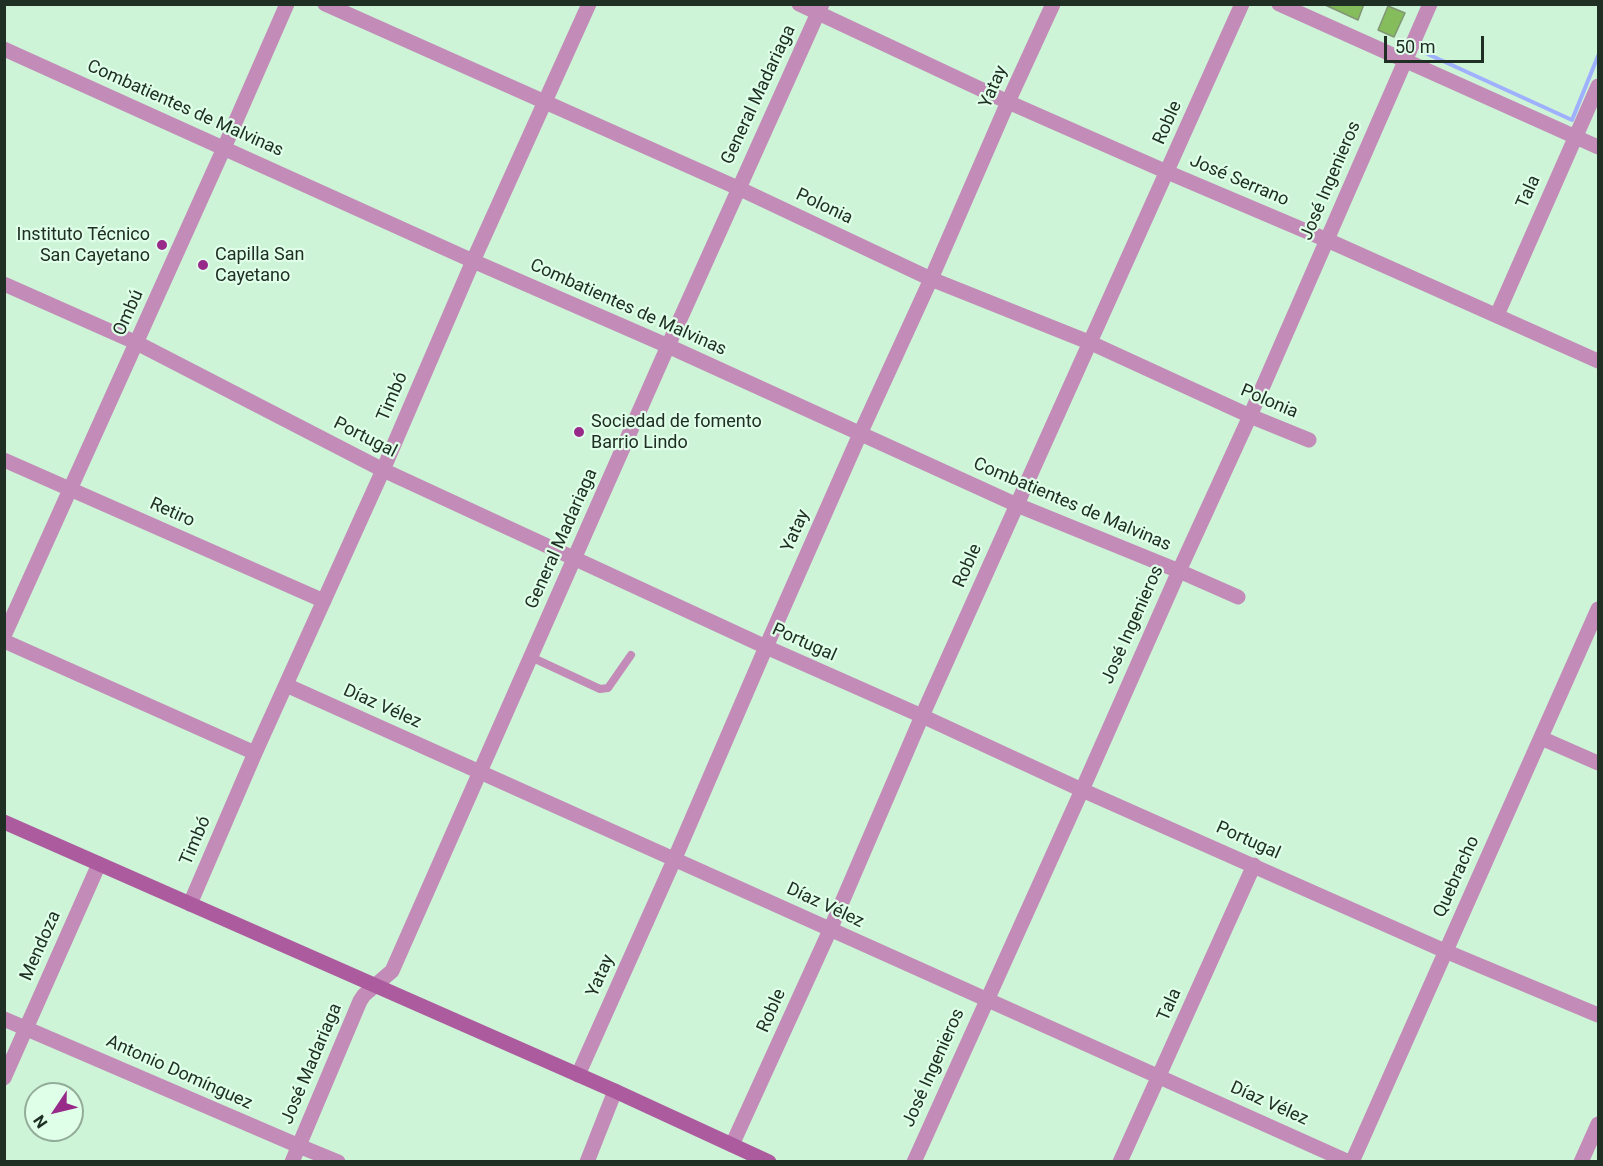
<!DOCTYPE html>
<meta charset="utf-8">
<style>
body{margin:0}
#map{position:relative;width:1603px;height:1166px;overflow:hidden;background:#cdf4d7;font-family:Roboto,sans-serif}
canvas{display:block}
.frame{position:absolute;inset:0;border:6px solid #202f24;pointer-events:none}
.north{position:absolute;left:24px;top:1082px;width:60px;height:60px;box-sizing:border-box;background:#dfffe8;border:2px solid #93ac9a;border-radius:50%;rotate:235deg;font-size:16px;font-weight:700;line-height:24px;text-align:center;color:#202f24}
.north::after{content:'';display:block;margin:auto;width:21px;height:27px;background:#982a8a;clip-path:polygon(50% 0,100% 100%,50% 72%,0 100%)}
.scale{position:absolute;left:1384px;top:36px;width:100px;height:27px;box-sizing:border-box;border:3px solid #202f24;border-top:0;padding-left:8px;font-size:18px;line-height:21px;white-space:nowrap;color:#202f24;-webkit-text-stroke:4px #dfffe8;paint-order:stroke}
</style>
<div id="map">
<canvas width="1603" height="1166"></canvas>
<div class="frame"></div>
<div class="north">N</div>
<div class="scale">50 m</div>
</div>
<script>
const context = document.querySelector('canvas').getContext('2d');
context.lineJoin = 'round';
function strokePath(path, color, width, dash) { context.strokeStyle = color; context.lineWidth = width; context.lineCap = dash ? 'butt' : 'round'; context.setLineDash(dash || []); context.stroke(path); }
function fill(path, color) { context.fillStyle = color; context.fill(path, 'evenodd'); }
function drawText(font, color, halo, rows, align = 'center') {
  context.font = font + ' Roboto,sans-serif'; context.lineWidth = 4.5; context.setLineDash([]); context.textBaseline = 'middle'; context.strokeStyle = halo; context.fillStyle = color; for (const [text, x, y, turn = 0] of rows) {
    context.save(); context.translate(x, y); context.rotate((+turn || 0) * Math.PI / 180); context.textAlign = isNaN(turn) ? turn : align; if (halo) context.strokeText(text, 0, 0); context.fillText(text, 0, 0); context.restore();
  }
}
const stream = new Path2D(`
 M 1421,51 L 1572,120 L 1598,56`);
const building = new Path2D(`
 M 1323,4 L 1364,4 L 1358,20 Z
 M 1388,6 L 1405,13 L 1394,37 L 1378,30 Z`);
const service = new Path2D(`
 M 531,657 L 600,689 L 608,688 L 631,655`);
const minor = new Path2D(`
 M 325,4 L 738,188 L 931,279 L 1091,343 L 1250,416 L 1309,440
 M 799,4 L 1008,102 L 1167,172 L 1327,240 L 1598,361
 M 1279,4 L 1598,147
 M 4,49 L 473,261 L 668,346 L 1017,505 L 1179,571 L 1238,597
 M 4,284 L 137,343 L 383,470 L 766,647 L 922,716 L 1082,790 L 1445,951 L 1598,1015
 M 1497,315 L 1598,86
 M 4,460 L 324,601
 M 4,636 L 224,148 L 287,4
 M 4,641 L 255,753
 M 286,685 L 1349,1162
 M 1541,738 L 1598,763
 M 190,904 L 255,753 L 383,470 L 473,261 L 589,4
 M 4,1019 L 299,1146 L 338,1162
 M 578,1075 L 675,858 L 766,647 L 860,434 L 931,279 L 1008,102 L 1053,4
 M 4,1078 L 99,864
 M 732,1145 L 830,930 L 922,716 L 1242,4
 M 587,1162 L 615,1091
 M 914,1162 L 1082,790 L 1179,571 L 1250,416 L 1430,4
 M 1120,1162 L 1254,865
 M 1352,1162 L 1598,609
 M 1581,1162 L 1598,1124`);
const tertiary = new Path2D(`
 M 292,1162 L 360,1001 L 364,995 L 392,971 L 668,346 L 822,4`);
const secondary = new Path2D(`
 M 4,822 L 615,1091 L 769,1162`);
const markers = [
 [162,245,6,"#982a8a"],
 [203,265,6,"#982a8a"],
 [579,432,6,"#982a8a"]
];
const streetNames = [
 ["Yatay",994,87,-66],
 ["General Madariaga",759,95,-65],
 ["Combatientes de Malvinas",185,109,24],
 ["Roble",1168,123,-66],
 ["José Serrano",1239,181,23],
 ["José Ingenieros",1331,181,-67],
 ["Tala",1529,192,-66],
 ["Polonia",824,207,25],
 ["Combatientes de Malvinas",628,308,24],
 ["Ombú",129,313,-66],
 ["Timbó",393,397,-67],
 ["Polonia",1269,402,23],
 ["Portugal",365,438,27],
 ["Combatientes de Malvinas",1072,505,23],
 ["Retiro",172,513,24],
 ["Yatay",796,531,-66],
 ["General Madariaga",562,539,-66],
 ["Roble",968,566,-66],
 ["José Ingenieros",1133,625,-66],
 ["Portugal",804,643,24],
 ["Díaz Vélez",382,707,24],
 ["Timbó",196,841,-67],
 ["Portugal",1248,841,24],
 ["Quebracho",1457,877,-66],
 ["Díaz Vélez",825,906,25],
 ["Mendoza",41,946,-66],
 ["Yatay",601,976,-66],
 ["Tala",1170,1005,-66],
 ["Roble",772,1011,-66],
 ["José Madariaga",312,1064,-67],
 ["José Ingenieros",934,1068,-66],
 ["Antonio Domínguez",179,1073,24],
 ["Díaz Vélez",1269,1104,24]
];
const poiNames = [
 ["Instituto Técnico",150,235,"right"],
 ["San Cayetano",150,256,"right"],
 ["Capilla San",215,255],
 ["Cayetano",215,276],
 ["Sociedad de fomento",591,422],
 ["Barrio Lindo",591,443]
];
strokePath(stream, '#9fb1fe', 4);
fill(building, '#85bd5d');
strokePath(building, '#819674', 1.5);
strokePath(service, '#c38bb8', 8);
strokePath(minor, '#c38bb8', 15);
strokePath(tertiary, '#c38bb8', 15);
strokePath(secondary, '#ad5b9f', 15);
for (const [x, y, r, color] of markers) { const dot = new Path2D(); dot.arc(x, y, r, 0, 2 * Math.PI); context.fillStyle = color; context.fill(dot); strokePath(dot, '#dfffe8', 2); }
drawText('18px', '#202f24', '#dfffe8', streetNames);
drawText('18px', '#202f24', '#dfffe8', poiNames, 'left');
</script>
